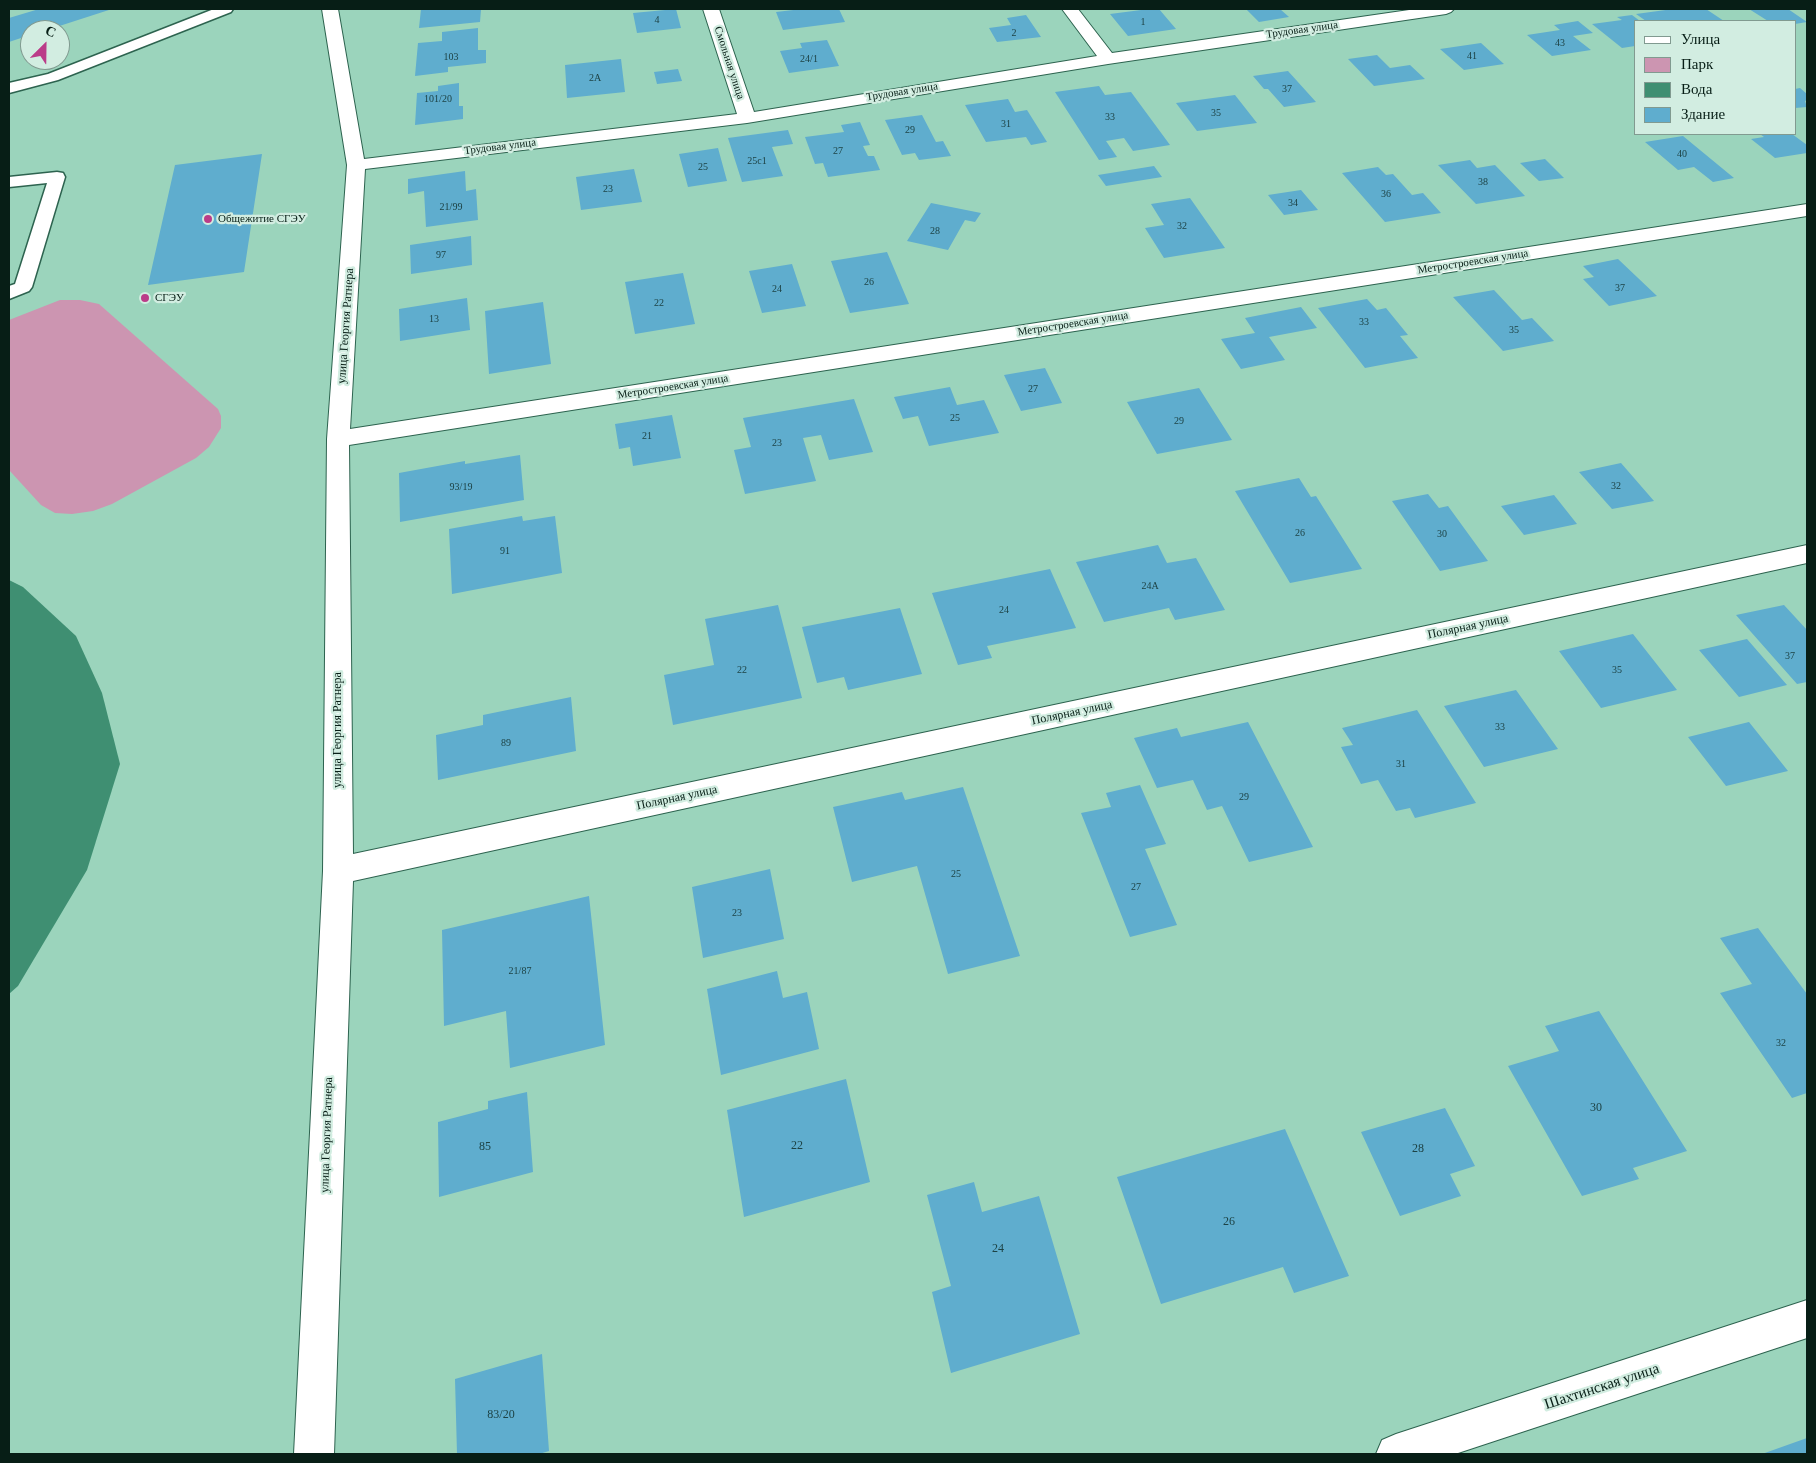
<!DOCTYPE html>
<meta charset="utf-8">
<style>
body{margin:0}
#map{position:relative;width:1816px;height:1463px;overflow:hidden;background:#9bd4bc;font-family:Georgia,serif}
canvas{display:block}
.frame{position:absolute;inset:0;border:10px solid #071e16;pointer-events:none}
.legend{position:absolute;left:1634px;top:20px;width:162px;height:115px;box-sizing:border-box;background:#d2ede1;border:1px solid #819a90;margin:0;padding:6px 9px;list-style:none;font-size:15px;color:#071e16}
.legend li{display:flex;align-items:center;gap:10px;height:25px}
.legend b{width:25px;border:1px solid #819a90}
.north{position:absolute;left:20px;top:20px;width:50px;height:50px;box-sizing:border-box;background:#d2ede1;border:1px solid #819a90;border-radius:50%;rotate:23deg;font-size:14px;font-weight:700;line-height:20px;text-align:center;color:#071e16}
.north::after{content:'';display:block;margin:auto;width:18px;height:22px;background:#bb3c89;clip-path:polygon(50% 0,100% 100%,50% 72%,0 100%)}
</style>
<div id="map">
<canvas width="1816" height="1463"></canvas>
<div class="frame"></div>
<ul class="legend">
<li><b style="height:6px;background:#fff"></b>Улица</li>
<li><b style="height:14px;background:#cc95b1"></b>Парк</li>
<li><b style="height:14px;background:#3f8f72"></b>Вода</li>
<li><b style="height:14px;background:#5fadce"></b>Здание</li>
</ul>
<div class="north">С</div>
</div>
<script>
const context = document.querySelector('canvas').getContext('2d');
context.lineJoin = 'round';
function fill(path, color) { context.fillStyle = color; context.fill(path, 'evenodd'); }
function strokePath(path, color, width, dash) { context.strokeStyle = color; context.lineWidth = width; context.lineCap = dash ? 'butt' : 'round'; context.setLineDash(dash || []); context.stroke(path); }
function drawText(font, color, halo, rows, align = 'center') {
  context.font = font + ' Georgia,serif'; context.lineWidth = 4.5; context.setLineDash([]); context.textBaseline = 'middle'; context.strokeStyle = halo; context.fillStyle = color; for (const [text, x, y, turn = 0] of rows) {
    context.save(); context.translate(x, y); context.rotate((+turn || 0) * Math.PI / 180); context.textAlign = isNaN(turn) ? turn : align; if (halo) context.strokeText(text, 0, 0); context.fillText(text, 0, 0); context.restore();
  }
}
const green = new Path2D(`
 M 60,300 L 80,300 L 99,304 L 218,409 L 221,416 L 221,428 L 209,447 L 196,458 L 112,504 L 93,511 L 72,514 L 55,513 L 41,505 L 9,470 L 9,320 Z`);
const water = new Path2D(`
 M 9,580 L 23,587 L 76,636 L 102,693 L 120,764 L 87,870 L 18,986 L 9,994 Z`);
const building = new Path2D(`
 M 39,9 L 112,9 L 47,30 L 30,30 L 30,35 L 9,42 L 9,18 Z
 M 421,9 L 481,9 L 480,22 L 419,28 Z
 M 676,9 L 681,28 L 637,33 L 633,13 Z
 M 802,9 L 839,9 L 845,22 L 783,30 L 776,12 Z
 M 1149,9 L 1159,9 L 1176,29 L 1128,36 L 1110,14 Z
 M 1246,9 L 1280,9 L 1289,17 L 1259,22 Z
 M 1673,9 L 1706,9 L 1724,21 L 1646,21 L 1636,14 Z
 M 1749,9 L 1788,9 L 1807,22 L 1795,24 L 1795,21 L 1768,21 Z
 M 1026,15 L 1041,37 L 997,42 L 989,28 L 1011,25 L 1007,18 Z
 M 1632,15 L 1640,21 L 1635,21 L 1635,46 L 1622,48 L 1592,24 L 1622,20 L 1617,17 Z
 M 1578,21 L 1593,33 L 1573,36 L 1591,50 L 1552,56 L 1527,35 L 1560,30 L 1554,25 Z
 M 478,28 L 478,50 L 486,50 L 486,63 L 448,67 L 448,72 L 415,76 L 418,43 L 442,41 L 442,32 Z
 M 827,40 L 839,66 L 789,73 L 780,51 L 802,48 L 800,43 Z
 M 1481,43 L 1504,64 L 1464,70 L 1440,49 Z
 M 1377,55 L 1390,68 L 1410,65 L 1425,79 L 1374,86 L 1348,59 Z
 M 621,59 L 625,92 L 567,98 L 565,65 Z
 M 678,69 L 682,81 L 657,84 L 654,72 Z
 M 1288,71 L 1316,102 L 1284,107 L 1268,89 L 1264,89 L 1253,76 Z
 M 459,83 L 459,106 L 463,106 L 463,119 L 415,125 L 417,93 L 438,91 L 438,86 Z
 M 1099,86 L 1105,95 L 1131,92 L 1170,145 L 1133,151 L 1124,138 L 1106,141 L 1117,157 L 1099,160 L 1055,92 Z
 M 1800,88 L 1807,94 L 1807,100 L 1805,101 L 1807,107 L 1795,108 L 1795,89 Z
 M 1235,95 L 1257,123 L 1197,131 L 1176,103 Z
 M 1008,99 L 1015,112 L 1027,110 L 1047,142 L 1031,145 L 1026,137 L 986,142 L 965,105 Z
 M 922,115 L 936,142 L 943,141 L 951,156 L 919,160 L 915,153 L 902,155 L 885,120 Z
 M 860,122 L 870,145 L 863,146 L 868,156 L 874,156 L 880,170 L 828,177 L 823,163 L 815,164 L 805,137 L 844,132 L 841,125 Z
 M 788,130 L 793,144 L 772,147 L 783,176 L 742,182 L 728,138 Z
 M 1760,134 L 1792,134 L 1807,145 L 1807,153 L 1775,158 L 1751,139 L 1764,137 Z
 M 1683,136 L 1734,178 L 1713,182 L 1694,167 L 1678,170 L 1645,142 Z
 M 718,148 L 727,181 L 688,187 L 679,154 Z
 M 262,154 L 244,272 L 148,285 L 175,165 Z
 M 1545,159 L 1564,178 L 1539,181 L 1520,163 Z
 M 1470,160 L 1477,168 L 1495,165 L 1525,196 L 1476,204 L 1438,165 Z
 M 1154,166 L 1162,177 L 1106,186 L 1098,175 Z
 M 1378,167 L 1386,175 L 1393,174 L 1412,195 L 1423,193 L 1441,213 L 1385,222 L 1342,173 Z
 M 634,169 L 642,202 L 581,210 L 576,177 Z
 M 465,171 L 466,191 L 476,189 L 478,220 L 426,227 L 424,191 L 408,194 L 408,179 Z
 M 1301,190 L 1318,210 L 1284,215 L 1268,195 Z
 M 1190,198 L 1225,248 L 1164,258 L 1145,228 L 1164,225 L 1151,204 Z
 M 931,203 L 981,213 L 975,222 L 965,220 L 948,250 L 907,241 Z
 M 471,236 L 472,265 L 411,274 L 410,245 Z
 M 887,252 L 909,304 L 850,313 L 831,261 Z
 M 1618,259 L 1657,296 L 1609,306 L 1583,279 L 1594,277 L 1583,266 Z
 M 792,264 L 806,306 L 762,313 L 749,271 Z
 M 683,273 L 695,324 L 635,334 L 625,282 Z
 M 1494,290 L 1522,320 L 1532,318 L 1554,341 L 1503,351 L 1453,297 Z
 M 467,298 L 470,330 L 400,341 L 399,309 Z
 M 1367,299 L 1377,310 L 1386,308 L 1408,335 L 1400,336 L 1418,358 L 1365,368 L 1318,308 Z
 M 543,302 L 551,364 L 489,374 L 485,311 Z
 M 1301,307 L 1317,328 L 1269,337 L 1285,360 L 1241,369 L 1221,339 L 1255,333 L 1245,318 Z
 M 1045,368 L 1062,403 L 1021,411 L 1004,375 Z
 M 950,387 L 957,405 L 984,400 L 999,433 L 929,446 L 918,416 L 903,419 L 894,397 Z
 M 1199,388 L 1232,440 L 1157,454 L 1127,402 Z
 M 854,399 L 873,452 L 829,460 L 821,435 L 803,438 L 816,481 L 745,494 L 734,450 L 751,447 L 743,418 Z
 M 672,415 L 681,458 L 633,466 L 630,447 L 619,449 L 615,424 Z
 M 520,455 L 524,500 L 400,522 L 399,473 L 465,461 L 465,464 Z
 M 1621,463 L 1654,501 L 1612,509 L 1579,472 Z
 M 1299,478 L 1311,497 L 1316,496 L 1362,569 L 1290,583 L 1235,491 Z
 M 1428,494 L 1439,508 L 1448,506 L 1488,561 L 1440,571 L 1392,501 Z
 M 1554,495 L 1577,524 L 1524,535 L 1501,506 Z
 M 522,516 L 523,521 L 555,516 L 562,573 L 452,594 L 449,529 Z
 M 1158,545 L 1167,563 L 1196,558 L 1225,610 L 1175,620 L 1169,608 L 1104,622 L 1076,562 Z
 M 1050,569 L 1076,628 L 987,646 L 992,658 L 958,665 L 932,593 Z
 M 778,605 L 802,698 L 673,725 L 664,675 L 714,665 L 705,619 Z
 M 1784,605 L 1807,630 L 1807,682 L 1797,684 L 1736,615 Z
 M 900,608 L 922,674 L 848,690 L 844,677 L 817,683 L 802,627 Z
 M 1633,634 L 1677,690 L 1601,708 L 1559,651 Z
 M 1747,639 L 1787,685 L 1739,697 L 1699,650 Z
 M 1516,690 L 1558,749 L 1484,767 L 1444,706 Z
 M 571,697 L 576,751 L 438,780 L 436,735 L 483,725 L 483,715 Z
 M 1417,710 L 1476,803 L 1415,818 L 1410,808 L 1396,811 L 1378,780 L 1361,784 L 1341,747 L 1353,745 L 1342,728 Z
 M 1248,722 L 1313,847 L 1249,862 L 1222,806 L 1207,810 L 1193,780 L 1157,788 L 1134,738 L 1177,728 L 1181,737 Z
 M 1749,722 L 1788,771 L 1726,786 L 1688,737 Z
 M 1140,785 L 1166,844 L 1145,849 L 1177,925 L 1130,937 L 1081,813 L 1111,807 L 1106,793 Z
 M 963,787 L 1020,956 L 948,974 L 917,866 L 852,882 L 833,807 L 902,792 L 905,800 Z
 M 770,869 L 784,939 L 703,958 L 692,887 Z
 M 589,896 L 605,1045 L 510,1068 L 506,1011 L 444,1026 L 442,930 Z
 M 1758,928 L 1807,994 L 1807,1093 L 1792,1098 L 1720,993 L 1752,984 L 1720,938 Z
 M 777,971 L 783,998 L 807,992 L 819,1049 L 721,1075 L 707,989 Z
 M 1599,1011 L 1687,1151 L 1633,1168 L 1639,1179 L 1582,1196 L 1508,1066 L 1559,1051 L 1545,1026 Z
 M 846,1079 L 870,1182 L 744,1217 L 727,1110 Z
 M 527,1092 L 533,1172 L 439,1197 L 438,1122 L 488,1109 L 488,1101 Z
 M 1445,1108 L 1475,1166 L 1450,1174 L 1461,1196 L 1400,1216 L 1361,1132 Z
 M 1285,1129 L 1349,1276 L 1294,1293 L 1283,1267 L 1161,1304 L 1117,1177 Z
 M 974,1182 L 982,1212 L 1039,1196 L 1080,1334 L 951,1373 L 932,1292 L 951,1286 L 927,1195 Z
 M 542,1354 L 549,1451 L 539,1454 L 457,1454 L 455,1379 Z
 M 1807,1438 L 1807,1454 L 1762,1454 Z`);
const service = new Path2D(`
 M 214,9 L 233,9 L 231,12 L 58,80 L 9,93 L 9,83 L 48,74 Z
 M 57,172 L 63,173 L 65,177 L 32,287 L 29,291 L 9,299 L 9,286 L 15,284 L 47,183 L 9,187 L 9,177 Z`);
const minor = new Path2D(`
 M 322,9 L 338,9 L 364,159 L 737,114 L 703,9 L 719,9 L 754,112 L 1097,56 L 1062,9 L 1078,9 L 1112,53 L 1416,9 L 1454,9 L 1451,12 L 1446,14 L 1108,64 L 747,123 L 365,169 L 350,429 L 1807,204 L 1807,216 L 349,445 L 353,854 L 1807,545 L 1807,563 L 353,881 L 334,1454 L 294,1454 L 323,871 L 327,439 L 347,165 Z
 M 1807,1300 L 1807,1338 L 1455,1454 L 1376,1454 L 1382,1440 L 1396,1434 Z`);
const markers = [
 [208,219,5,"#bb3c89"],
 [145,298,5,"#bb3c89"]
];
const numberNames = [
 ["4",657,20],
 ["1",1143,22],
 ["2",1014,33],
 ["43",1560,43],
 ["41",1472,56],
 ["103",451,57],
 ["24/1",809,59],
 ["2А",595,78],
 ["37",1287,89],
 ["101/20",438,99],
 ["35",1216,113],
 ["33",1110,117],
 ["31",1006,124],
 ["29",910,130],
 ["27",838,151],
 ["40",1682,154],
 ["25с1",757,161],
 ["25",703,167],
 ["38",1483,182],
 ["23",608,189],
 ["36",1386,194],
 ["34",1293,203],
 ["21/99",451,207],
 ["32",1182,226],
 ["28",935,231],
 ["97",441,255],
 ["26",869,282],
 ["37",1620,288],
 ["24",777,289],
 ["22",659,303],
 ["13",434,319],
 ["33",1364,322],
 ["35",1514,330],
 ["27",1033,389],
 ["25",955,418],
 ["29",1179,421],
 ["21",647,436],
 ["23",777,443],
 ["32",1616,486],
 ["93/19",461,487],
 ["26",1300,533],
 ["30",1442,534],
 ["91",505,551],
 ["24А",1150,586],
 ["24",1004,610],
 ["37",1790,656],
 ["22",742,670],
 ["35",1617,670],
 ["33",1500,727],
 ["89",506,743],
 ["31",1401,764],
 ["29",1244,797],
 ["25",956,874],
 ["27",1136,887],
 ["23",737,913],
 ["21/87",520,971],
 ["32",1781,1043]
];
const farStreetnames = [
 ["Трудовая улица",1302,30,-8],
 ["Смольная улица",729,63,72],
 ["Трудовая улица",902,92,-9],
 ["Трудовая улица",500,147,-7],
 ["Метростроевская улица",1473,262,-9],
 ["Метростроевская улица",1073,324,-9],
 ["Метростроевская улица",673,387,-9]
];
const farPoinames = [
 ["Общежитие СГЭУ",218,219],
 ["СГЭУ",155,298]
];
const streetNames = [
 ["улица Георгия Ратнера",346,326,-86],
 ["Полярная улица",1468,627,-12],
 ["Полярная улица",1072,713,-12],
 ["улица Георгия Ратнера",338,730,-90],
 ["Полярная улица",677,798,-12],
 ["улица Георгия Ратнера",327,1135,-88]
];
const nearNumbernames = [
 ["30",1596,1108],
 ["22",797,1146],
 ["85",485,1147],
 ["28",1418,1149],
 ["26",1229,1222],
 ["24",998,1249],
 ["83/20",501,1415]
];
const nearStreetnames = [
 ["Шахтинская улица",1602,1387,-18]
];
fill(green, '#cc95b1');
fill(water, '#3f8f72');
fill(building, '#5fadce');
strokePath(service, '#2d634f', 3);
strokePath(minor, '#2d634f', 2);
fill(service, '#fff');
fill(minor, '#fff');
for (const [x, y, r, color] of markers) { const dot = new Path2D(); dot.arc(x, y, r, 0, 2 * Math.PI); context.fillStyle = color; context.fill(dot); strokePath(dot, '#d2ede1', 2); }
drawText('10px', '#1d4244', null, numberNames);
drawText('11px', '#071e16', '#d2ede1', farStreetnames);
drawText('11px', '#071e16', '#d2ede1', farPoinames, 'left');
drawText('12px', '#071e16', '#d2ede1', streetNames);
drawText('12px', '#1d4244', null, nearNumbernames);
drawText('15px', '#071e16', '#d2ede1', nearStreetnames);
</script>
